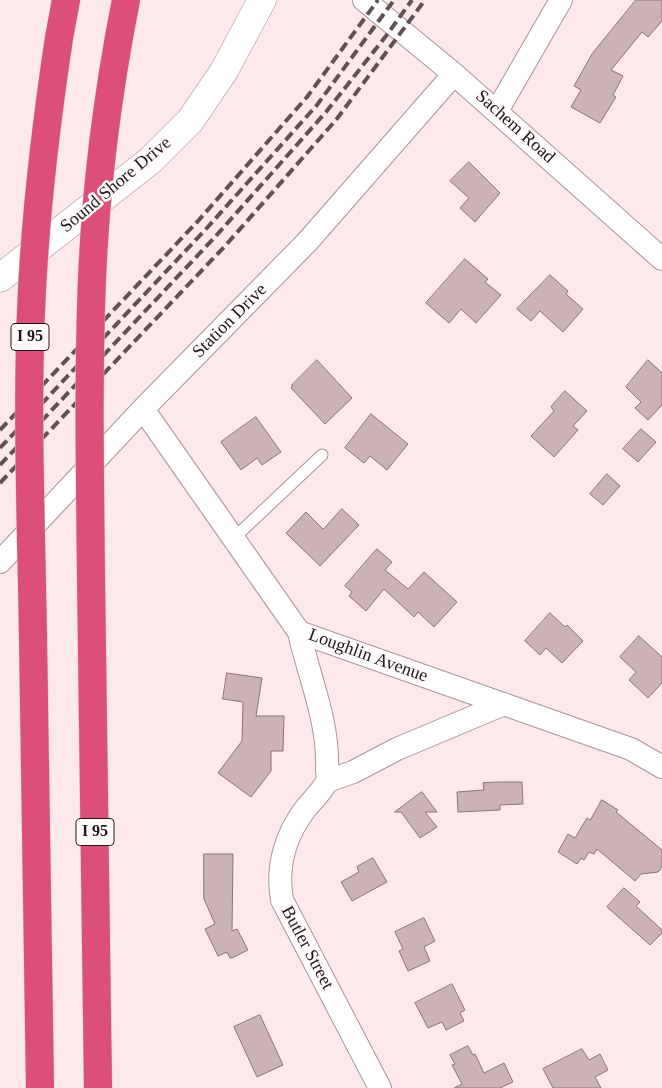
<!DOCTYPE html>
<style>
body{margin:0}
canvas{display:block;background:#fde8eb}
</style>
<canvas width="662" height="1088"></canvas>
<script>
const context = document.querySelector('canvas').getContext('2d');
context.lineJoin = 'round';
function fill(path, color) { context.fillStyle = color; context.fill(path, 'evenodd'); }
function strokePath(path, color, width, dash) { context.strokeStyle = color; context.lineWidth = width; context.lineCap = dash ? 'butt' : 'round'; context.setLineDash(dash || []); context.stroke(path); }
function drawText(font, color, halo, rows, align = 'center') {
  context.font = font + ' Georgia,serif'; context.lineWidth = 5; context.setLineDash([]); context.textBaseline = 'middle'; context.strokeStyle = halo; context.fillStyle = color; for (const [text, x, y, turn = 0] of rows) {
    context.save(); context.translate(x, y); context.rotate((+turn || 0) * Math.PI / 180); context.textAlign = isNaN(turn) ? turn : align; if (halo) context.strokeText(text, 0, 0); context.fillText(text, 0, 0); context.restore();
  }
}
const building = new Path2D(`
 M 636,0 L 662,0 L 662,21 L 648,37 L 642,32 L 611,70 L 623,76 L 613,95 L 616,97 L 600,123 L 571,107 L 581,90 L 574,86 L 592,54 Z
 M 469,162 L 500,193 L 475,222 L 460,208 L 469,198 L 450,181 Z
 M 465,259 L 488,279 L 485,282 L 501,295 L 476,323 L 461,309 L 449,323 L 426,303 Z
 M 550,275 L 568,291 L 566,294 L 583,309 L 563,332 L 540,311 L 531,321 L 517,309 Z
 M 317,360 L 352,398 L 325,424 L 291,388 L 293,385 L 292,385 Z
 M 648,360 L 662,373 L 662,405 L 648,420 L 635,408 L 641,402 L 626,387 Z
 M 565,391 L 587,411 L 573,426 L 578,430 L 554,457 L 531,436 L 554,411 L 551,407 Z
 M 371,414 L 408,444 L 387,470 L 370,456 L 364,463 L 345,448 Z
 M 256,417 L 281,452 L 262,465 L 257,458 L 241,470 L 221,442 Z
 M 641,429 L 656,442 L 638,462 L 623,449 Z
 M 607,474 L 620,486 L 603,505 L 590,494 Z
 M 342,509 L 359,525 L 320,566 L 286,533 L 306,512 L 323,529 Z
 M 377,549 L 392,562 L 385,570 L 408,589 L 424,572 L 457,602 L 434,627 L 418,612 L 414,617 L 384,589 L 366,611 L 349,596 L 352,592 L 345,586 Z
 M 550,613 L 565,627 L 567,625 L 583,641 L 562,663 L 546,648 L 540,655 L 525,641 Z
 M 639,636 L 662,657 L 662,683 L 648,698 L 629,680 L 636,672 L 620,657 Z
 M 227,673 L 262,678 L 256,716 L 284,716 L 283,751 L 271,751 L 271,771 L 251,797 L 218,773 L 242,741 L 243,702 L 223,699 Z
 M 501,782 L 522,782 L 523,804 L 500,805 L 500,810 L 458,812 L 457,792 L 484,790 L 483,783 Z
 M 422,792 L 437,812 L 425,812 L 437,827 L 420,838 L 401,812 L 395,812 Z
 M 602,800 L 618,810 L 616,812 L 662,850 L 662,867 L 658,872 L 641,874 L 635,881 L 597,849 L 594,854 L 589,852 L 584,860 L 581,858 L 577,864 L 558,852 L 568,834 L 575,838 L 587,818 L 590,820 Z
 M 204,854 L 233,854 L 232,931 L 237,929 L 248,950 L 232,958 L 230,958 L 227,952 L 218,956 L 205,929 L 215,924 L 204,899 Z
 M 373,858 L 387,882 L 352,901 L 341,882 L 359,872 L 357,867 Z
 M 624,888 L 640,902 L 636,906 L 662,930 L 662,933 L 650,945 L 607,907 Z
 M 424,918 L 435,941 L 424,947 L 430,961 L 408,971 L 399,951 L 403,949 L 395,932 Z
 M 452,984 L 465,1010 L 460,1013 L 464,1021 L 446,1030 L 442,1022 L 428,1028 L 415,1003 Z
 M 260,1015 L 283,1065 L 257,1077 L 234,1027 Z
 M 468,1046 L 473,1055 L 475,1054 L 484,1073 L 504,1063 L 513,1082 L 500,1088 L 454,1088 L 462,1084 L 452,1065 L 455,1064 L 450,1055 Z
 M 582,1049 L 589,1060 L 600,1054 L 608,1070 L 595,1077 L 601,1088 L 553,1088 L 543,1069 Z`);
const service = new Path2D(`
 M 233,539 L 322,455`);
const minor = new Path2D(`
 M 364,0 L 454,74 L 662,259
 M 497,111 L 561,0
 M 143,409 L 299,632 L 631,749 L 662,767
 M 0,562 L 143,409 L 308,241 L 454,74
 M 299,632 C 309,677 329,722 327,769 C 327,772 328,777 327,780 C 325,788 312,801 306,808 C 286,834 276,866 282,900 L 380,1088
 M 327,781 L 353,772 L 397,749 L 504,704`);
const secondary = new Path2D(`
 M 0,278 L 151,160 L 190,121 L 224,71 L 262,0`);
const motorway = new Path2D(`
 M 59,38 L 66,0
 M 91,577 L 98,1088
 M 33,637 L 40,1088`);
const rail = new Path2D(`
 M 0,430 L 198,221 L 307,97 L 378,0
 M 0,448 L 206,229 L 317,105 L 394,0
 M 0,465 L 215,237 L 326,112 L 386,36 L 412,0
 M 0,483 L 225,246 L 336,120 L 425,0`);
const motorwayBridge = new Path2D(`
 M 91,577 C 90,477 88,377 92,278 C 96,185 108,91 126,0
 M 33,637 C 31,510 25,383 34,257 C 39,184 48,111 59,38`);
const shields = [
 [30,337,38],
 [95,832,38]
];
const shieldNames = [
 ["I 95",30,337],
 ["I 95",95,832]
];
const streetNames = [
 ["Sachem Road",515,127,42],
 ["Sound Shore Drive",116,185,-40],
 ["Station Drive",230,321,-45],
 ["Loughlin Avenue",368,656,20],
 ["Butler Street",307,948,62]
];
fill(building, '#cbb2b7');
strokePath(building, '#897377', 1);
strokePath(service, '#ac9499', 13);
strokePath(minor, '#ac9499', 24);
strokePath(secondary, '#ac9499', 29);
strokePath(motorway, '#d2d1d1', 29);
strokePath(service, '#fff', 11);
strokePath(minor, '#fff', 22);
strokePath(secondary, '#fff', 28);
strokePath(motorway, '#dc4f79', 28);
strokePath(rail, '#5f5255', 4, [10, 5]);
strokePath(motorwayBridge, '#d2d1d1', 29, []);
strokePath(motorwayBridge, '#dc4f79', 28);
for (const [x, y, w] of shields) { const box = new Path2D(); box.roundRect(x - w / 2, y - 13.5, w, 27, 4); context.fillStyle = '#fff9fa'; context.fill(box); strokePath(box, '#201719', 1); }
drawText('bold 16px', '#201719', null, shieldNames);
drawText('18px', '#201719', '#fff9fa', streetNames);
</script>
